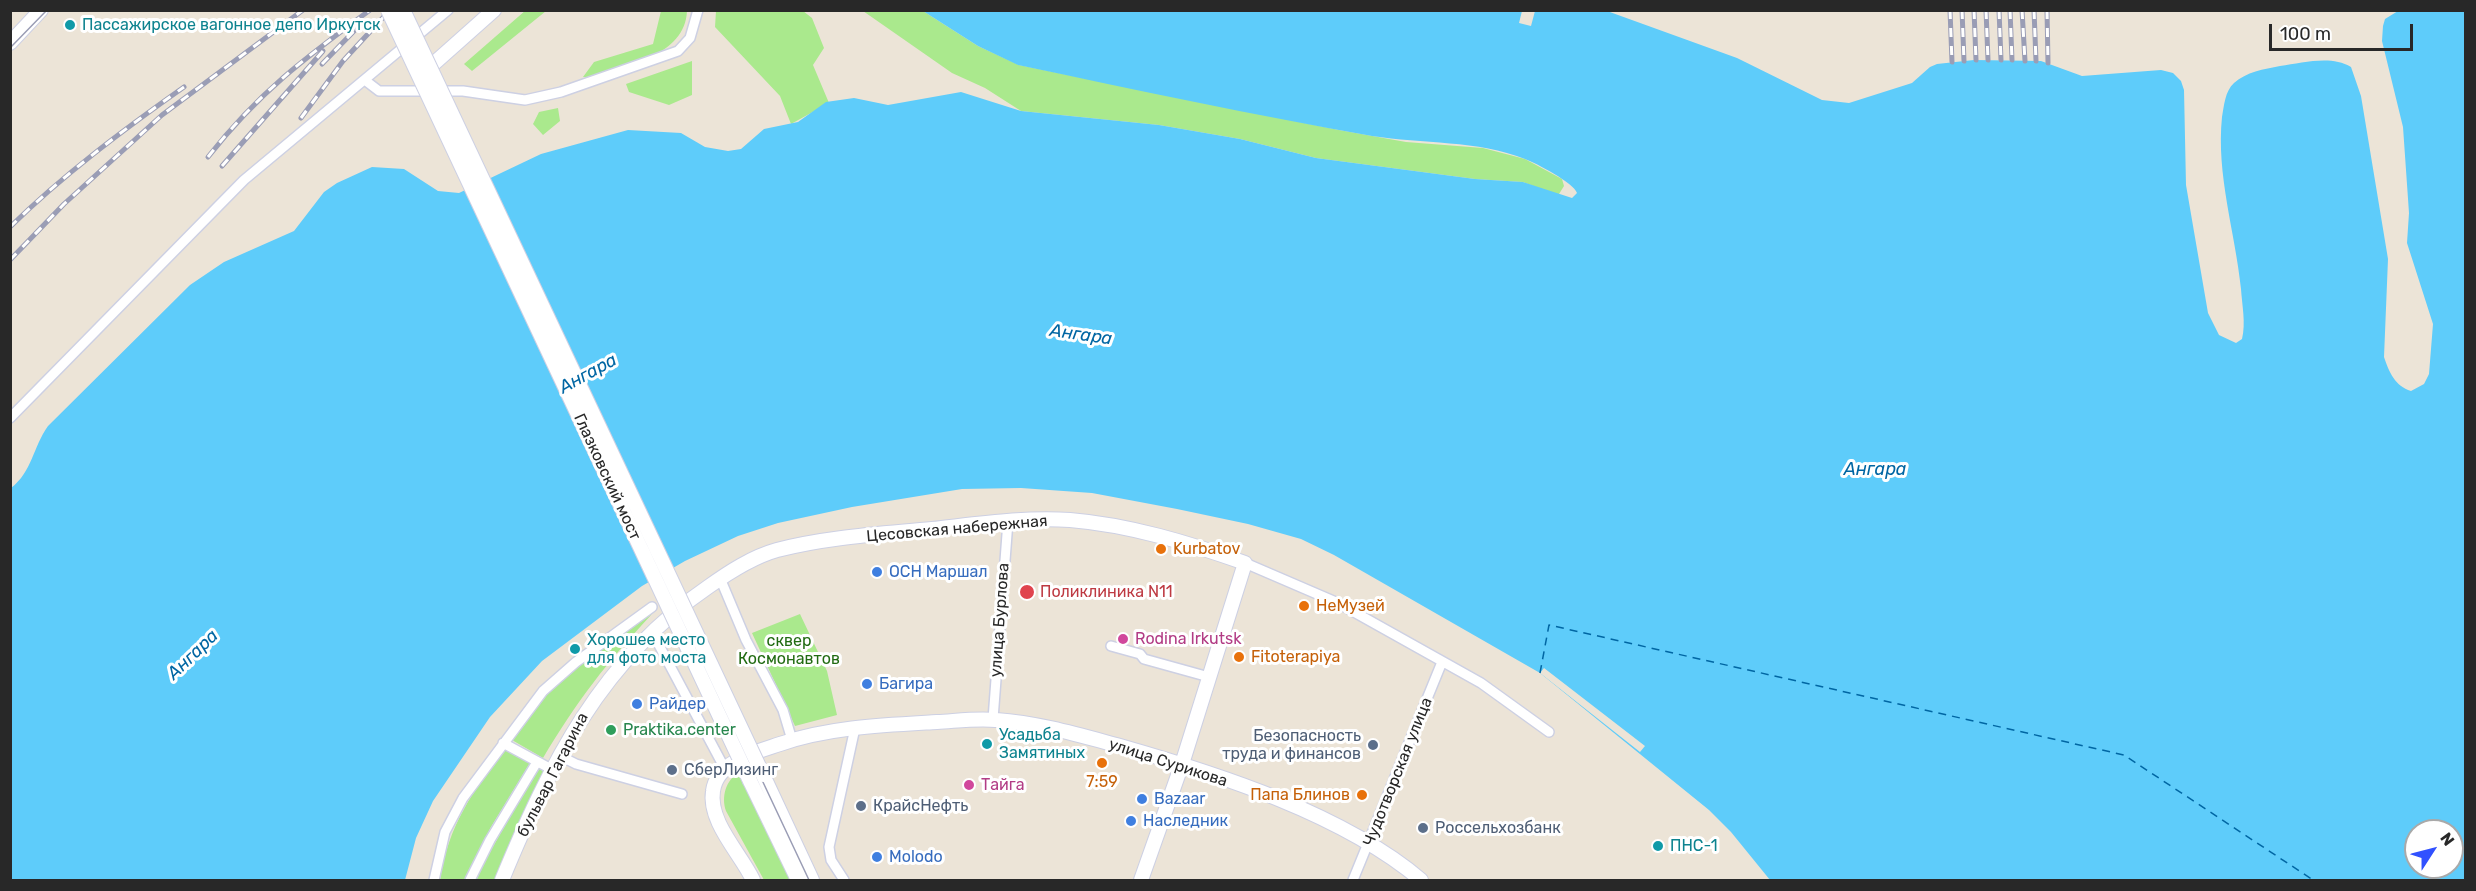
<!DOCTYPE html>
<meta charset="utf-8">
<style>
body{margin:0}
#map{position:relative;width:2476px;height:891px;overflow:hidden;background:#ece4d7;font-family:Rubik,sans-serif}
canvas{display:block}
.frame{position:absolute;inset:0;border:12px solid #282828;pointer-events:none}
.north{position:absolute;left:2404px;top:819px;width:60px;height:60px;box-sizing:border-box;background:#fff;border:2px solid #a9a9a9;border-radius:50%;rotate:54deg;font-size:16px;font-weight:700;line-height:24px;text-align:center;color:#282828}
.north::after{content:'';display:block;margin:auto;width:21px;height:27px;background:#3151ff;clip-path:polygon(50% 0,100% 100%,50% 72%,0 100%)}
.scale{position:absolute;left:2269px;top:24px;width:144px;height:27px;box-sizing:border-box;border:3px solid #282828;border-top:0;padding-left:8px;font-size:18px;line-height:21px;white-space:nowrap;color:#282828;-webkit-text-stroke:4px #fff;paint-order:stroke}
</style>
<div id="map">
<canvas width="2476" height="891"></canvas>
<div class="frame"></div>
<div class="north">N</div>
<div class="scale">100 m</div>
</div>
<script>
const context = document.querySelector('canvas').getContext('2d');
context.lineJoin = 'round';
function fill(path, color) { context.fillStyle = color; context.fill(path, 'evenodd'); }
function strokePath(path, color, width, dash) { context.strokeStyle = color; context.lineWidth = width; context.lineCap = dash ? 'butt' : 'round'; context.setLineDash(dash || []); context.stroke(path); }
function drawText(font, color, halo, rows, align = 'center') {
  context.font = font + ' Rubik,sans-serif'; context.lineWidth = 6; context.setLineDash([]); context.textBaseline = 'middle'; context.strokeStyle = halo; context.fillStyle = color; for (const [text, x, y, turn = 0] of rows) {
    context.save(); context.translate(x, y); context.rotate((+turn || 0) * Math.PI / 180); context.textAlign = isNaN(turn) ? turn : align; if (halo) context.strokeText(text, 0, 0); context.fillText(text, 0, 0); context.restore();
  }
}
const green = new Path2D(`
 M 526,10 L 546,11 L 472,71 L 464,64 Z
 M 661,11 L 687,11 C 685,56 627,65 592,77 L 583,77 L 594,62 L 653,44 Z
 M 716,11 L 803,11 L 812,18 L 824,48 L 813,65 L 829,103 L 791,124 L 780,96 L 715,27 Z
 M 863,11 L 923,11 L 978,46 L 1019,65 L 1339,130 L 1406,142 L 1483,148 L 1525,159 L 1562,179 L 1564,186 L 1559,194 L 1554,194 L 1523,182 L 1475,179 L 1316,158 L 1240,139 L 1159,125 L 1021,111 L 985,88 L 952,73 Z
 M 692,61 L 692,95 L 669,105 L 629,92 L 626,84 Z
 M 558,108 L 560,121 L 543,135 L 533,124 L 539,112 Z
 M 652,614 C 607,662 577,701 543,758 L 512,740 L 549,690 L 576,667 Z
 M 800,614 L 827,671 L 837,715 L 795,726 L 752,633 Z
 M 505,748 L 530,763 L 491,827 L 466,880 L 440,880 C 448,826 473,791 505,748 Z
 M 538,767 L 545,771 L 496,880 L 474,880 Z
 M 739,773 L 790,880 L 764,880 L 726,811 C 721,797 726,779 739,773 Z`);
const water = new Path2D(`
 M 923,11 L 1607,11 L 1737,58 L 1822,100 L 1849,103 L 1912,83 L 1930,67 L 1937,64 L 1974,60 L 2041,61 L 2082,76 L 2161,70 L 2173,73 L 2181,81 L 2184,90 L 2186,185 L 2208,313 L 2219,335 L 2236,343 L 2242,339 C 2246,323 2242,305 2241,289 C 2235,231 2216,175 2222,117 C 2224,106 2225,91 2234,83 C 2246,72 2264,69 2280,66 C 2303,63 2331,55 2351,67 L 2361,96 L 2388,259 L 2384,357 C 2389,372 2395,386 2411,391 L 2424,384 L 2429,374 L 2433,324 L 2407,243 L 2409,213 L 2403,127 L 2382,41 L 2383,26 L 2385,19 L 2398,11 L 2465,11 L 2465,880 L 1770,880 L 1731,832 L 1709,810 L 1540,673 L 1334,555 L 1301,539 L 1248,524 L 1177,509 L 1092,493 L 1021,488 L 962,489 L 852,507 L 778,523 L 738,536 L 685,561 L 642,586 L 542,661 L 490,717 L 433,801 L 416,838 L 405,880 L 11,880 L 11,488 C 32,472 33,447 48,426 L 190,285 L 224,262 L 294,231 L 324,192 L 337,183 L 372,167 L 404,169 L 438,191 L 459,193 L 541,154 L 628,130 L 681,133 L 705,147 L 728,151 L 741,149 L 764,129 L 798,122 L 826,102 L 854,98 L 888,105 L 961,92 L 1021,111 L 1159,125 L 1240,139 L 1316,158 L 1475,179 L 1523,182 L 1572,198 L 1577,193 C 1574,183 1536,163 1525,159 C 1478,140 1422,144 1372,136 C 1254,115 1136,90 1018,65 L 978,46 ZM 2416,831 L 2452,831 L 2452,867 L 2416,867 Z`);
const pier = new Path2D(`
 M 1522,11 L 1535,11 L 1531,26 L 1519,23 Z
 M 1544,668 L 1645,746 L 1640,752 L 1540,673 Z`);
const ferry = new Path2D(`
 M 1540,673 L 1549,625 L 2124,755 L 2313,880`);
const street = new Path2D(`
 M 366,81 L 379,91 L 463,91 L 525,100 L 561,92 L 678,51 L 690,38 L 698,10
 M 10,418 L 244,180 L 448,10
 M 1245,563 L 1338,603 L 1481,683 L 1549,732
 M 720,578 L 746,640 L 783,710 L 792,740
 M 652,632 L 725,769
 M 1111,646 L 1140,654 L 1144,659 L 1209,677
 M 993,719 L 1008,521
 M 503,743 L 553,770
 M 560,756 L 576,764 L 682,794
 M 434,880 L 445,832 L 463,798 L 543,691 L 576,662 L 652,607
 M 470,880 L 490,840 L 537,762
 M 844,880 L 831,860 L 829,847 L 855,728
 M 1353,880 L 1442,662`);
const secondary = new Path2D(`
 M 10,43 L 41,10
 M 431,66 L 494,10
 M 763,775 L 812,880
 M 750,781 L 798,880
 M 502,880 C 550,764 601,660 708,587 C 729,572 752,557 777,550 C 827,537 881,534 932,529 C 978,524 1024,517 1070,520 C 1130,525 1189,543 1245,563 L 1182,764 L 1141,880
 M 753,880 C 741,854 708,822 713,791 C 717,761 756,752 780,744 C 830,727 885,725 937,722 C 956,721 977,718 996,720 C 1039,723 1079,735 1120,746 C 1218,774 1343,814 1421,880`);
const tram = new Path2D(`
 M 400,10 L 809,880
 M 10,48 L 47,10`);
const rail = new Path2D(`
 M 1950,10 L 1952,62
 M 1962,10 L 1964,61
 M 1974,10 L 1976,60
 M 1986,10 L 1988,60
 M 1999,10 L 2001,60
 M 2010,10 L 2012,60
 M 2022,10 L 2025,61
 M 2034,10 L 2036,61
 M 2047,10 L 2048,63
 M 322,64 L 355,30
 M 301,118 L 343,61 L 390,10
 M 208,157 C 259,92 305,58 370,10
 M 222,166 L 323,51
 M 10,227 C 63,175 123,130 184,87
 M 10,260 L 64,204 L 162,115 L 303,10`);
const secondaryBridge = new Path2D(`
 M 388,10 L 750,781
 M 403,10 L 763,775`);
const markers = [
 [70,25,6,"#0f9aa8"],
 [1161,549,6,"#e8710a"],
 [877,572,6,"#3f7fe0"],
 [1027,592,8,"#e0444e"],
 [1304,606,6,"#e8710a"],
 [1123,639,6,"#d1479c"],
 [575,649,6,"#0f9aa8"],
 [1239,657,6,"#e8710a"],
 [867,684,6,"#3f7fe0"],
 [637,704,6,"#3f7fe0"],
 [611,730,6,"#2e9e5b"],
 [987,744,6,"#0f9aa8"],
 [1373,745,6,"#5c6f8a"],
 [1102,763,6,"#e8710a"],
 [672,770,6,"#5c6f8a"],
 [969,785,6,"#d1479c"],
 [1362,795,6,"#e8710a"],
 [1142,799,6,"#3f7fe0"],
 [861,806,6,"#5c6f8a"],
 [1131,821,6,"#3f7fe0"],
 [1423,828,6,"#5c6f8a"],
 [1658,846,6,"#0f9aa8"],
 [877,857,6,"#3f7fe0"]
];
const cultureNames = [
 ["Пассажирское вагонное депо Иркутск",82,25],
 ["Хорошее место",587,640],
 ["для фото моста",587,658],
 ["Усадьба",999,735],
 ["Замятиных",999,753],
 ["ПНС-1",1670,846]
];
const streetNames = [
 ["Глазковский мост",607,477,65],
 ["Цесовская набережная",957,529,-5],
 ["улица Бурлова",1000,620,-86],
 ["улица Сурикова",1168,763,18],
 ["Чудотворская улица",1398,772,-68],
 ["бульвар Гагарина",553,775,-63]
];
const foodNames = [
 ["Kurbatov",1173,549],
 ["НеМузей",1316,606],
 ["Fitoterapiya",1251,657],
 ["7:59",1102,782,"center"],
 ["Папа Блинов",1350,795,"right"]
];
const shopNames = [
 ["ОСН Маршал",889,572],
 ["Багира",879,684],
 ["Райдер",649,704],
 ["Bazaar",1154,799],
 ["Наследник",1143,821],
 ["Molodo",889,857]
];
const healthNames = [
 ["Поликлиника N11",1040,592]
];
const hotelNames = [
 ["Rodina Irkutsk",1135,639],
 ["Тайга",981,785]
];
const parkNames = [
 ["сквер",789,641],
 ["Космонавтов",789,659]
];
const leisureNames = [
 ["Praktika.center",623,730]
];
const serviceNames = [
 ["Безопасность",1361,736,"right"],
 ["труда и финансов",1361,754,"right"],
 ["СберЛизинг",684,770],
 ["КрайсНефть",873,806],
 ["Россельхозбанк",1435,828]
];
const waterNames = [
 ["Ангара",1081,335,8],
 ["Ангара",588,374,-29],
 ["Ангара",1875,470],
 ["Ангара",193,655,-44]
];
fill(green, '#aae98d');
fill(water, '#5eccfa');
fill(pier, '#ece4d7');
strokePath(ferry, '#0066a3', 1.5, [8, 6]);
strokePath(street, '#cdd0e3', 12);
strokePath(secondary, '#cdd0e3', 16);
strokePath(street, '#fff', 9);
strokePath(secondary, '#fff', 14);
strokePath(tram, '#9a9db5', 1.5);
strokePath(rail, '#9a9db5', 5);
strokePath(rail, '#fff', 3, [9]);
strokePath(secondaryBridge, '#cdd0e3', 16, []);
strokePath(secondaryBridge, '#fff', 14);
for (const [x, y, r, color] of markers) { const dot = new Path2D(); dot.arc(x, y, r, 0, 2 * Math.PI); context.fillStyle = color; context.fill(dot); strokePath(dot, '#fff', 2); }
drawText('16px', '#0d838f', '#fff', cultureNames, 'left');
drawText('16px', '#282828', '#fff', streetNames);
drawText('16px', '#c56008', '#fff', foodNames, 'left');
drawText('16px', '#366cbe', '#fff', shopNames, 'left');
drawText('16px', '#be3a42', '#fff', healthNames, 'left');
drawText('16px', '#b23c85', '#fff', hotelNames, 'left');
drawText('16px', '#216b12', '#fff', parkNames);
drawText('16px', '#27864d', '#fff', leisureNames, 'left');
drawText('16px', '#4e5e75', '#fff', serviceNames, 'left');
drawText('italic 18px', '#0066a3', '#fff', waterNames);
</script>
